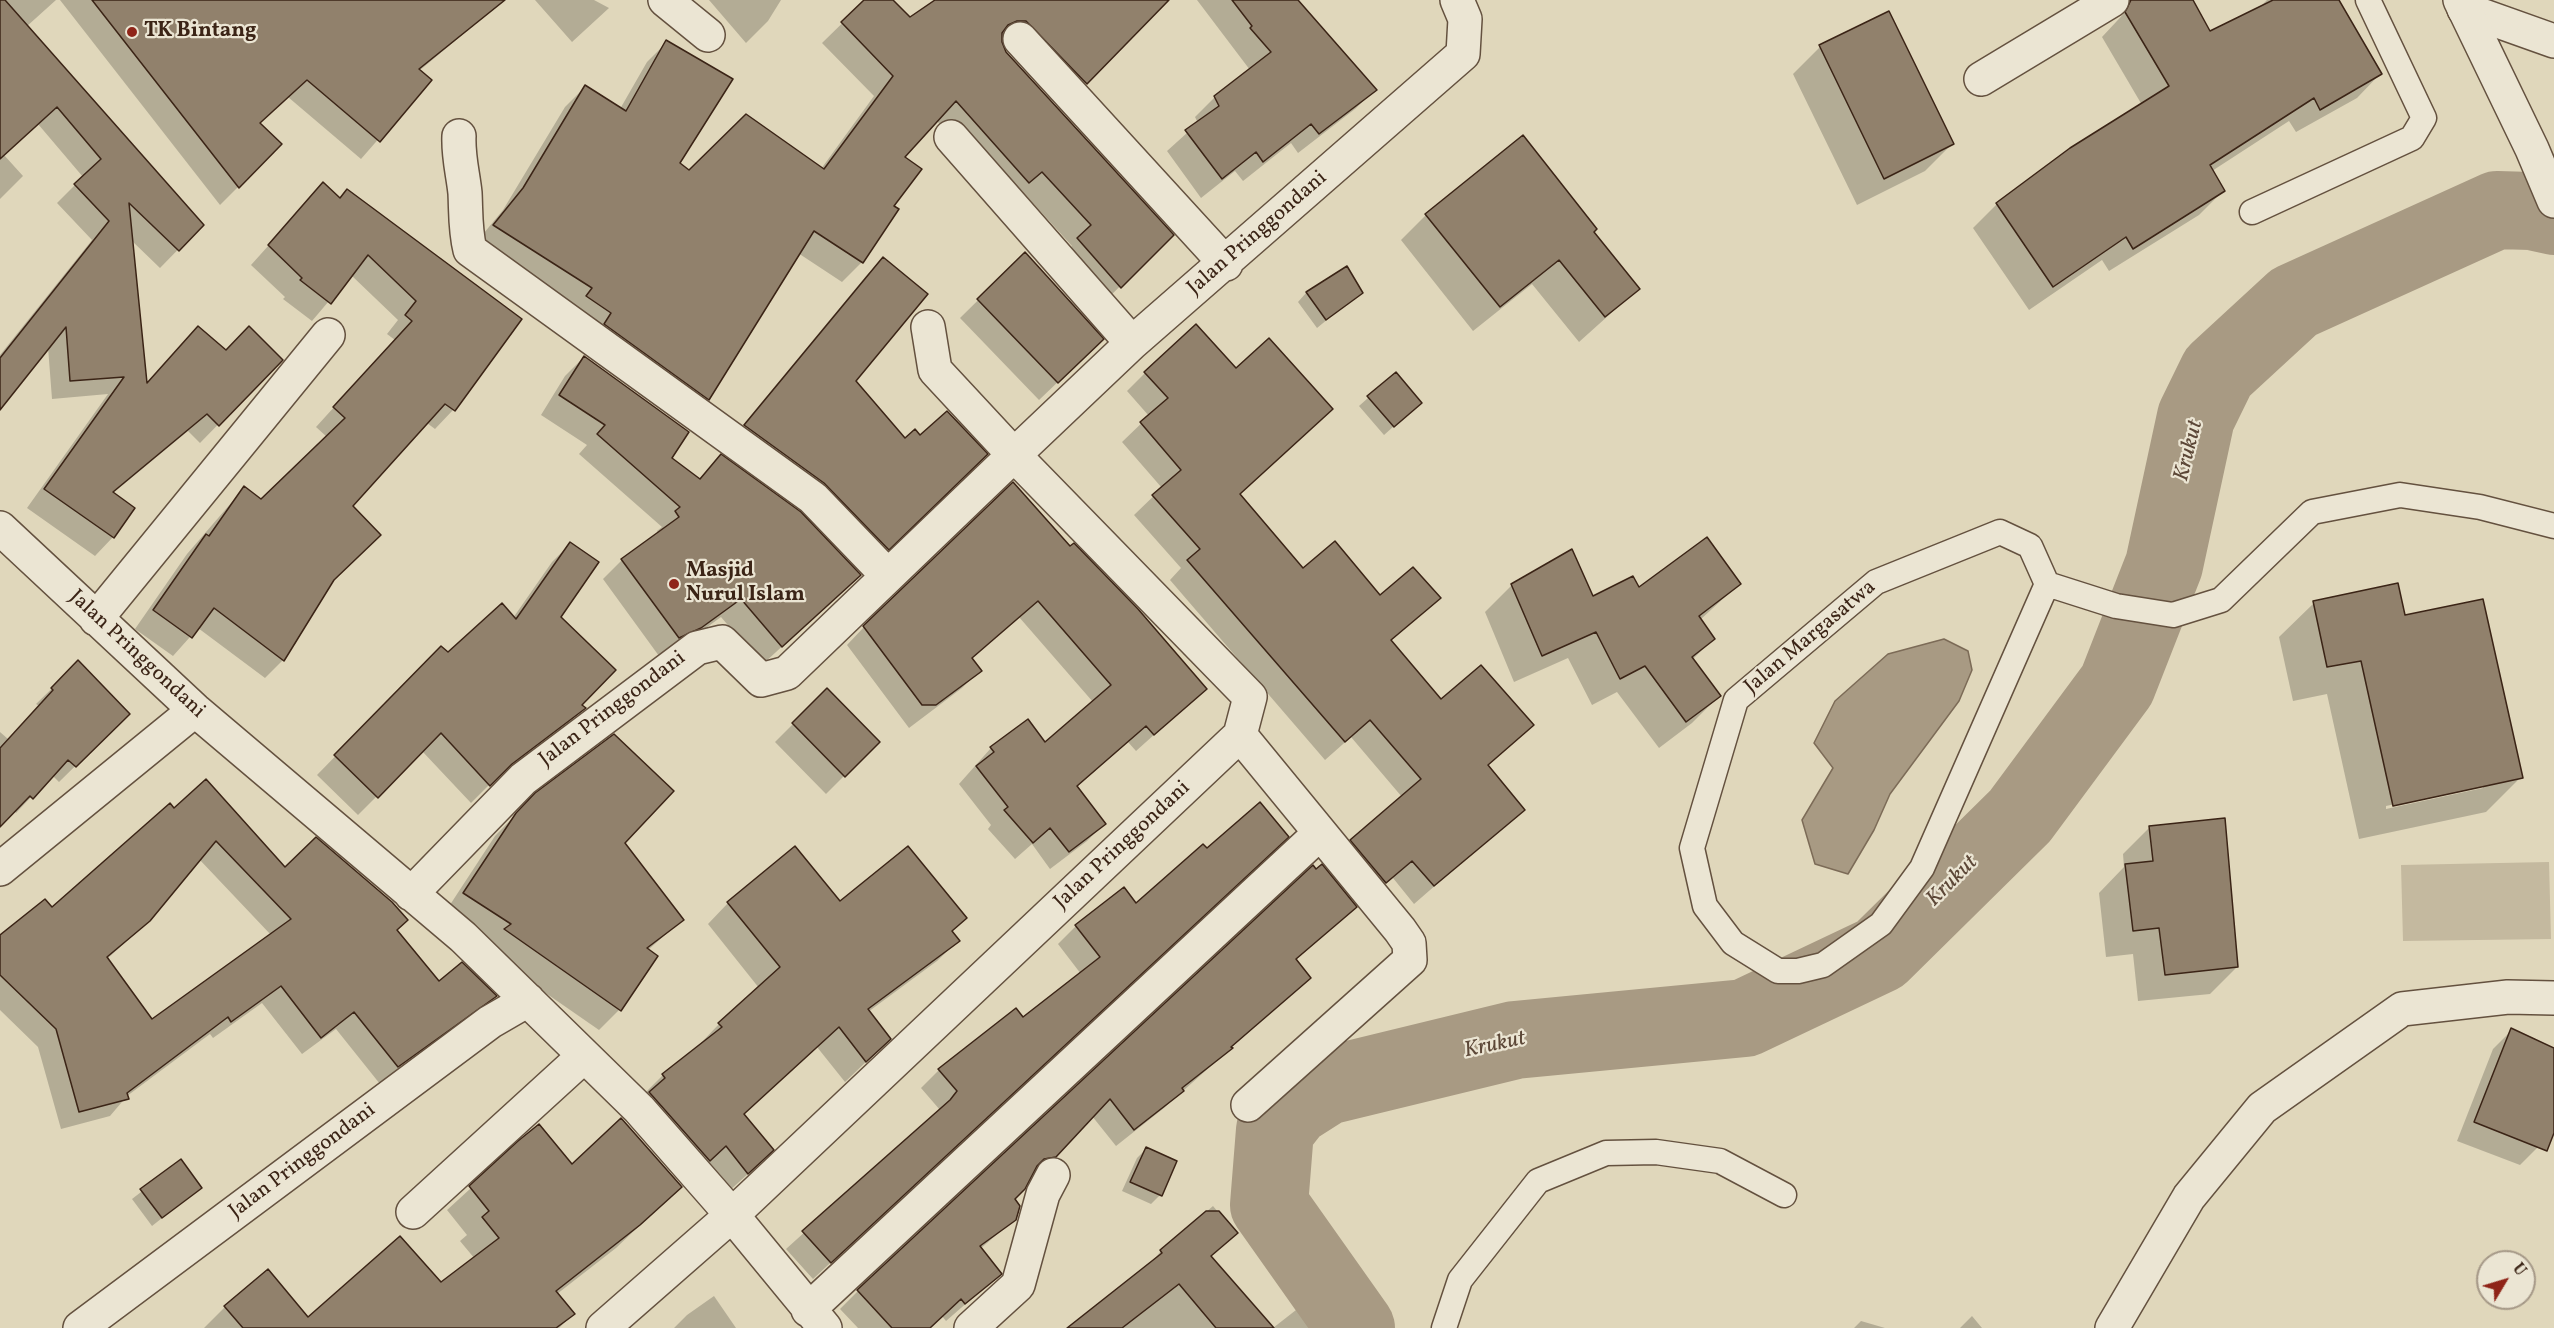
<!DOCTYPE html>
<style>
body{margin:0}
#map{position:relative;width:2554px;height:1328px;overflow:hidden;background:#e0d7bb;font-family:Vollkorn,serif}
canvas{display:block}
.north{position:absolute;left:2476px;top:1250px;width:60px;height:60px;box-sizing:border-box;background:#ebe5d3;border:2px solid #a59887;border-radius:50%;rotate:52deg;font-size:16px;font-weight:700;line-height:24px;text-align:center;color:#3b2416}
.north::after{content:'';display:block;margin:auto;width:21px;height:27px;background:#8f2418;clip-path:polygon(50% 0,100% 100%,50% 72%,0 100%)}
</style>
<div id="map">
<canvas width="2554" height="1328"></canvas>
<div class="north">U</div>
</div>
<script>
const context = document.querySelector('canvas').getContext('2d');
context.lineJoin = 'round';
function fill(path, color) { context.fillStyle = color; context.fill(path, 'evenodd'); }
function strokePath(path, color, width, dash) { context.strokeStyle = color; context.lineWidth = width; context.lineCap = dash ? 'butt' : 'round'; context.setLineDash(dash || []); context.stroke(path); }
function drawText(font, color, halo, rows, align = 'center') {
  context.font = font + ' Vollkorn,serif'; context.lineWidth = 4.5; context.setLineDash([]); context.textBaseline = 'middle'; context.strokeStyle = halo; context.fillStyle = color; for (const [text, x, y, turn = 0] of rows) {
    context.save(); context.translate(x, y); context.rotate((+turn || 0) * Math.PI / 180); context.textAlign = isNaN(turn) ? turn : align; if (halo) context.strokeText(text, 0, 0); context.fillText(text, 0, 0); context.restore();
  }
}
const green = new Path2D(`
 M 2549,862 L 2551,939 L 2403,941 L 2401,865 Z`);
const water = new Path2D(`
 M 1944,639 L 1968,651 L 1972,670 L 1959,701 L 1890,794 L 1874,830 L 1848,874 L 1815,864 L 1802,820 L 1833,768 L 1814,743 L 1835,701 L 1888,654 Z`);
const shadow = new Path2D(`
 M 0,0 L 56,0 L 26,27 L 202,225 L 160,268 L 131,240 L 146,384 L 198,328 L 226,352 L 281,360 L 200,443 L 188,431 L 112,494 L 133,509 L 113,537 L 95,556 L 27,508 L 108,394 L 52,399 L 48,347 L 0,407 L 0,355 L 92,240 L 57,203 L 83,177 L 38,124 L 4,155 L 23,176 L 0,199 Z
 M 60,0 L 504,0 L 419,71 L 430,80 L 361,159 L 288,97 L 259,124 L 238,187 L 220,205 Z
 M 535,0 L 594,0 L 609,8 L 572,42 Z
 M 709,0 L 781,0 L 768,21 L 746,43 Z
 M 866,0 L 891,0 L 909,19 L 938,0 L 1167,0 L 1066,103 L 1006,41 L 1000,40 L 1005,53 L 1172,235 L 1100,306 L 1059,259 L 1072,246 L 1021,190 L 1008,202 L 937,121 L 903,158 L 892,207 L 862,262 L 842,282 L 798,253 L 708,399 L 688,419 L 474,245 L 503,210 L 565,107 L 585,87 L 620,109 L 647,62 L 667,42 L 678,163 L 689,172 L 821,169 L 874,96 L 822,43 Z
 M 1197,0 L 1296,0 L 1375,90 L 1355,109 L 1298,153 L 1291,143 L 1243,181 L 1235,171 L 1201,198 L 1167,151 L 1198,123 L 1195,117 L 1215,97 L 1250,70 Z
 M 2143,0 L 2191,0 L 2210,33 L 2258,9 L 2267,0 L 2337,0 L 2380,74 L 2357,98 L 2296,132 L 2289,121 L 2212,171 L 2223,191 L 2199,215 L 2109,271 L 2102,260 L 2029,310 L 1973,228 L 1997,204 L 2071,150 L 2142,105 L 2102,37 L 2130,7 Z
 M 1820,47 L 1952,144 L 1925,171 L 1857,205 L 1793,74 Z
 M 323,185 L 339,200 L 520,320 L 453,410 L 435,429 L 427,423 L 351,506 L 332,580 L 283,660 L 265,678 L 198,628 L 173,656 L 135,629 L 187,554 L 244,488 L 261,501 L 327,437 L 316,427 L 395,340 L 387,334 L 398,320 L 351,275 L 312,321 L 283,299 L 285,297 L 251,265 Z
 M 1426,215 L 1592,232 L 1638,289 L 1579,342 L 1532,284 L 1473,331 L 1401,240 Z
 M 1025,254 L 1083,358 L 1039,400 L 960,318 Z
 M 883,259 L 854,381 L 905,440 L 968,471 L 870,566 L 728,443 L 866,276 Z
 M 1346,268 L 1361,292 L 1317,328 L 1298,302 L 1306,293 Z
 M 584,357 L 670,459 L 699,479 L 721,456 L 859,575 L 762,665 L 721,617 L 680,647 L 659,656 L 603,579 L 622,560 L 658,534 L 657,531 L 662,527 L 579,454 L 587,445 L 541,415 L 565,376 Z
 M 1236,370 L 1312,427 L 1239,495 L 1303,570 L 1380,597 L 1438,598 L 1390,642 L 1441,701 L 1532,725 L 1487,766 L 1523,809 L 1414,904 L 1393,878 L 1366,901 L 1333,860 L 1402,797 L 1351,737 L 1325,760 L 1170,580 L 1181,568 L 1134,515 L 1162,488 L 1122,442 L 1149,416 L 1127,391 L 1145,373 Z
 M 1395,374 L 1413,409 L 1384,435 L 1359,406 Z
 M 570,544 L 559,617 L 580,705 L 584,708 L 566,726 L 492,782 L 471,803 L 422,751 L 358,815 L 317,775 L 441,648 L 448,654 L 513,618 L 552,562 Z
 M 1070,548 L 1205,689 L 1136,751 L 1128,742 L 1077,787 L 1104,824 L 1087,841 L 1050,869 L 1032,844 L 1015,859 L 988,829 L 991,825 L 959,784 L 991,748 L 1028,721 L 1045,744 L 1093,702 L 1019,617 L 971,659 L 980,670 L 962,688 L 909,728 L 847,645 L 864,627 Z
 M 1739,584 L 1700,620 L 1713,639 L 1692,660 L 1719,696 L 1692,723 L 1659,748 L 1617,692 L 1592,705 L 1568,658 L 1514,682 L 1485,612 L 1512,585 L 1592,599 L 1639,590 Z
 M 2314,603 L 2404,617 L 2521,777 L 2486,812 L 2359,839 L 2327,694 L 2293,701 L 2279,637 ZM 2483,785 L 2483,788 L 2386,809 L 2386,806 Z
 M 78,663 L 128,714 L 59,782 L 52,775 L 16,813 L 14,810 L 0,824 L 0,732 L 8,739 L 39,706 L 36,704 Z
 M 827,690 L 878,742 L 826,794 L 775,742 Z
 M 536,794 L 623,843 L 682,920 L 648,950 L 619,1010 L 599,1030 L 485,951 L 444,914 L 495,836 Z
 M 174,810 L 396,931 L 439,983 L 495,996 L 477,1014 L 380,1084 L 336,1029 L 302,1054 L 262,1003 L 213,1038 L 210,1034 L 127,1096 L 110,1116 L 61,1129 L 38,1047 L 0,1010 L 0,937 L 52,910 ZM 199,859 L 271,935 L 151,1021 L 107,959 L 149,921 Z
 M 2150,827 L 2237,967 L 2210,994 L 2138,1001 L 2133,954 L 2106,957 L 2099,893 L 2124,867 L 2123,854 Z
 M 1207,850 L 1269,854 L 813,1279 L 786,1249 L 940,1110 L 921,1088 L 939,1070 L 1023,1020 L 1081,974 L 1058,944 L 1076,926 L 1124,889 L 1136,905 Z
 M 728,903 L 839,904 L 965,918 L 951,932 L 958,941 L 937,961 L 868,1012 L 869,1059 L 845,1082 L 817,1047 L 743,1114 L 751,1171 L 727,1193 L 642,1096 L 663,1075 L 700,1046 L 699,1045 L 719,1024 L 759,988 L 708,924 Z
 M 1355,907 L 1296,960 L 1309,978 L 1164,1108 L 1116,1146 L 1092,1116 L 1036,1174 L 1030,1175 L 1013,1199 L 1015,1219 L 980,1249 L 1000,1274 L 946,1321 L 942,1316 L 929,1328 L 858,1328 L 840,1309 L 858,1291 Z
 M 2512,1030 L 2554,1050 L 2554,1112 L 2538,1147 L 2520,1165 L 2457,1141 L 2493,1049 Z
 M 539,1126 L 572,1166 L 657,1209 L 616,1248 L 557,1294 L 573,1314 L 559,1328 L 204,1328 L 225,1307 L 308,1319 L 441,1284 L 475,1259 L 460,1241 L 467,1235 L 447,1210 Z
 M 1146,1149 L 1160,1195 L 1151,1204 L 1122,1191 L 1137,1158 Z
 M 181,1161 L 200,1188 L 152,1226 L 132,1199 Z
 M 1213,1206 L 1236,1233 L 1210,1257 L 1273,1328 L 1069,1328 L 1149,1265 L 1161,1251 Z
 M 1328,1285 L 1337,1295 L 1309,1328 L 1273,1328 Z
 M 714,1296 L 736,1328 L 674,1328 L 687,1315 Z
 M 1972,1316 L 1982,1328 L 1960,1328 Z
 M 1861,1321 L 1885,1328 L 1854,1328 Z`);
const river = new Path2D(`
 M 1356,1328 L 1269,1205 L 1275,1130 L 1293,1107 L 1326,1086 L 1515,1040 L 1745,1018 L 1880,954 L 2020,816 L 2117,685 L 2164,565 L 2196,417 L 2218,372 L 2294,302 L 2497,210 L 2531,211 L 2554,216`);
const building = new Path2D(`
 M 0,0 L 5,0 L 204,225 L 179,251 L 129,203 L 147,383 L 198,326 L 226,350 L 249,326 L 283,360 L 219,426 L 207,414 L 113,492 L 135,508 L 114,538 L 44,489 L 124,377 L 70,381 L 66,327 L 0,410 L 0,358 L 109,221 L 74,184 L 101,159 L 57,107 L 0,159 Z
 M 92,0 L 505,0 L 419,69 L 432,80 L 380,142 L 307,80 L 260,123 L 282,144 L 239,188 Z
 M 864,0 L 893,0 L 910,17 L 935,0 L 1169,0 L 1087,84 L 1026,21 L 1017,21 L 1008,25 L 1002,33 L 1002,42 L 1006,52 L 1174,235 L 1121,288 L 1077,238 L 1091,225 L 1042,172 L 1029,183 L 956,101 L 905,157 L 922,169 L 894,206 L 899,209 L 863,263 L 814,231 L 709,400 L 604,324 L 611,313 L 586,296 L 592,288 L 493,225 L 523,188 L 585,85 L 626,111 L 666,40 L 733,79 L 680,163 L 689,170 L 746,114 L 824,169 L 893,76 L 841,22 Z
 M 1232,0 L 1298,0 L 1377,90 L 1319,134 L 1311,124 L 1263,162 L 1256,152 L 1222,179 L 1185,130 L 1219,106 L 1214,96 L 1271,52 L 1250,28 L 1252,26 Z
 M 2131,0 L 2193,0 L 2210,31 L 2273,0 L 2339,0 L 2382,74 L 2320,110 L 2314,98 L 2210,165 L 2225,191 L 2133,249 L 2126,237 L 2053,287 L 1996,203 L 2070,148 L 2169,86 L 2125,12 Z
 M 1889,11 L 1954,144 L 1884,179 L 1819,45 Z
 M 1523,135 L 1597,229 L 1594,232 L 1640,289 L 1605,317 L 1559,260 L 1500,307 L 1425,214 Z
 M 323,182 L 340,198 L 347,189 L 522,319 L 455,411 L 445,404 L 353,506 L 381,535 L 334,580 L 284,661 L 214,608 L 192,638 L 153,610 L 206,534 L 209,536 L 244,486 L 261,499 L 345,418 L 333,407 L 412,321 L 405,315 L 416,301 L 368,255 L 331,304 L 300,280 L 302,278 L 268,245 Z
 M 1025,252 L 1104,339 L 1058,383 L 977,299 Z
 M 883,257 L 928,294 L 856,381 L 905,438 L 915,429 L 920,435 L 947,411 L 988,454 L 889,550 L 824,483 L 744,425 Z
 M 1347,266 L 1363,293 L 1326,320 L 1306,292 Z
 M 1196,324 L 1236,368 L 1269,338 L 1333,409 L 1240,494 L 1303,568 L 1335,541 L 1380,595 L 1413,567 L 1441,598 L 1391,640 L 1441,699 L 1481,665 L 1534,725 L 1488,765 L 1525,810 L 1434,886 L 1412,861 L 1386,883 L 1350,840 L 1421,779 L 1370,720 L 1345,742 L 1187,560 L 1200,549 L 1152,495 L 1181,470 L 1140,422 L 1168,398 L 1144,372 Z
 M 584,356 L 689,432 L 672,458 L 700,479 L 721,454 L 801,512 L 861,575 L 782,647 L 741,599 L 701,628 L 679,638 L 621,559 L 679,517 L 675,511 L 680,507 L 597,434 L 605,425 L 559,395 Z
 M 1396,372 L 1422,403 L 1394,427 L 1367,396 Z
 M 1013,482 L 1070,546 L 1074,543 L 1138,609 L 1207,689 L 1154,735 L 1146,726 L 1077,786 L 1106,824 L 1069,852 L 1050,828 L 1033,843 L 1004,810 L 1008,807 L 976,766 L 994,752 L 990,747 L 1028,719 L 1045,742 L 1111,685 L 1038,601 L 972,658 L 982,671 L 936,705 L 922,705 L 863,626 Z
 M 1707,537 L 1741,584 L 1699,616 L 1715,639 L 1692,657 L 1721,696 L 1686,722 L 1645,666 L 1620,679 L 1596,632 L 1542,656 L 1511,584 L 1572,549 L 1593,596 L 1633,576 L 1639,587 Z
 M 570,542 L 599,562 L 561,617 L 616,670 L 582,705 L 586,708 L 512,764 L 490,786 L 441,733 L 378,798 L 334,755 L 441,646 L 448,652 L 502,603 L 516,619 Z
 M 2398,583 L 2405,615 L 2483,599 L 2523,778 L 2393,806 L 2361,661 L 2327,667 L 2313,601 Z
 M 78,660 L 130,714 L 76,767 L 68,760 L 33,799 L 30,796 L 0,827 L 0,748 L 53,690 L 51,688 Z
 M 827,688 L 880,742 L 845,777 L 792,723 Z
 M 614,734 L 674,791 L 625,843 L 684,920 L 647,948 L 658,956 L 621,1011 L 504,929 L 511,924 L 463,893 L 516,813 L 535,793 Z
 M 206,779 L 285,867 L 316,837 L 392,902 L 408,920 L 397,930 L 439,981 L 462,962 L 497,996 L 398,1067 L 354,1012 L 321,1038 L 281,986 L 231,1022 L 228,1017 L 127,1093 L 129,1099 L 79,1112 L 56,1029 L 0,975 L 0,935 L 45,899 L 52,907 L 170,803 L 174,808 ZM 216,841 L 291,919 L 152,1019 L 107,957 L 150,921 Z
 M 1260,802 L 1289,837 L 831,1263 L 802,1231 L 950,1100 L 957,1091 L 938,1069 L 1016,1008 L 1023,1017 L 1100,957 L 1075,925 L 1124,887 L 1136,903 L 1203,844 L 1207,848 Z
 M 2225,818 L 2238,967 L 2165,975 L 2159,928 L 2133,931 L 2125,864 L 2153,861 L 2149,826 Z
 M 795,846 L 840,901 L 908,846 L 967,918 L 952,931 L 960,941 L 868,1009 L 891,1039 L 866,1062 L 839,1027 L 744,1114 L 774,1150 L 748,1174 L 726,1146 L 710,1161 L 649,1092 L 665,1078 L 662,1074 L 722,1027 L 718,1023 L 780,967 L 727,902 Z
 M 1322,864 L 1357,907 L 1296,959 L 1311,978 L 1231,1047 L 1233,1048 L 1182,1088 L 1184,1091 L 1134,1130 L 1110,1099 L 1056,1157 L 1044,1159 L 1037,1166 L 1025,1189 L 1015,1199 L 1020,1206 L 1016,1220 L 980,1246 L 1002,1274 L 965,1304 L 961,1299 L 930,1328 L 892,1328 L 857,1290 L 1313,865 L 1316,869 Z
 M 2511,1028 L 2554,1048 L 2554,1133 L 2547,1151 L 2474,1122 Z
 M 621,1118 L 682,1187 L 640,1225 L 556,1291 L 575,1314 L 556,1328 L 243,1328 L 224,1306 L 268,1269 L 308,1317 L 400,1236 L 441,1282 L 499,1238 L 482,1217 L 489,1211 L 469,1186 L 518,1141 L 539,1124 L 572,1164 Z
 M 1146,1147 L 1177,1161 L 1162,1196 L 1130,1182 Z
 M 181,1159 L 202,1188 L 162,1218 L 140,1189 Z
 M 1206,1211 L 1219,1211 L 1238,1233 L 1211,1256 L 1274,1328 L 1216,1328 L 1179,1284 L 1122,1328 L 1067,1328 L 1162,1253 L 1160,1250 Z`);
const service = new Path2D(`
 M 2252,212 L 2412,138 L 2424,118 L 2368,0
 M 2047,584 L 1922,868 L 1881,924 L 1823,965 L 1798,971 L 1778,971 L 1733,943 L 1705,906 L 1692,848 L 1736,700 L 1876,582 L 2000,532 L 2030,546 L 2047,584 L 2116,606 L 2173,615 L 2221,600 L 2312,512 L 2400,495 L 2480,507 L 2554,526
 M 1444,1328 L 1460,1280 L 1538,1181 L 1606,1153 L 1656,1152 L 1720,1161 L 1784,1195`);
const minor = new Path2D(`
 M 665,0 L 708,35
 M 2464,9 L 2554,41
 M 1020,39 L 1226,264
 M 1981,79 L 2112,0
 M 459,136 C 458,156 463,174 465,193 C 466,213 465,230 470,250 L 813,498 L 887,575
 M 951,137 L 1132,343
 M 0,528 L 195,710 L 463,937 L 639,1109 L 732,1215 L 603,1328
 M 96,619 L 328,335
 M 1240,735 L 1400,930 L 1409,943 L 1410,960 L 1248,1105
 M 0,869 L 195,710
 M 411,894 L 523,779 L 697,648 L 722,642 L 761,680 L 787,673 L 1014,455 L 935,370 L 928,327
 M 413,1212 L 584,1056
 M 808,1310 L 1319,834
 M 80,1328 L 490,1022 L 528,1000
 M 825,1328 L 732,1215 L 1240,735 L 1250,697 L 1014,455 L 1132,343 L 1463,54 L 1465,19 L 1457,0
 M 971,1328 L 1018,1285 L 1043,1194 L 1053,1175
 M 2112,1328 L 2189,1197 L 2262,1108 L 2402,1009 L 2508,997 L 2554,998`);
const tertiary = new Path2D(`
 M 2460,0 L 2532,149 L 2554,201`);
const markers = [
 [132,32,6,"#8f2418"],
 [674,584,6,"#8f2418"]
];
const poiNames = [
 ["TK Bintang",144,32],
 ["Masjid",686,572],
 ["Nurul Islam",686,596]
];
const streetNames = [
 ["Jalan Pringgondani",1258,234,-41],
 ["Jalan Margasatwa",1811,638,-40],
 ["Jalan Pringgondani",136,655,43],
 ["Jalan Pringgondani",613,710,-37],
 ["Jalan Pringgondani",1123,846,-43],
 ["Jalan Pringgondani",303,1162,-37]
];
const waterNames = [
 ["Krukut",2190,451,-76],
 ["Krukut",1953,882,-45],
 ["Krukut",1495,1046,-12]
];
fill(green, '#c4b99f');
fill(water, '#a89a83');
strokePath(water, '#7c6b57', 1.5);
fill(shadow, '#0003');
strokePath(river, '#a89a83', 78);
fill(building, '#91816c');
strokePath(building, '#3b2416', 1.5);
strokePath(service, '#64513f', 27);
strokePath(minor, '#64513f', 36);
strokePath(tertiary, '#64513f', 36);
strokePath(service, '#ebe5d3', 24);
strokePath(minor, '#ebe5d3', 33);
strokePath(tertiary, '#ebe5d3', 33);
for (const [x, y, r, color] of markers) { const dot = new Path2D(); dot.arc(x, y, r, 0, 2 * Math.PI); context.fillStyle = color; context.fill(dot); strokePath(dot, '#ebe5d3', 2); }
drawText('bold 21px', '#3b2416', '#ebe5d3', poiNames, 'left');
drawText('21px', '#3b2416', '#ebe5d3', streetNames);
drawText('italic 22px', '#5c4737', '#ebe5d3', waterNames);
</script>
